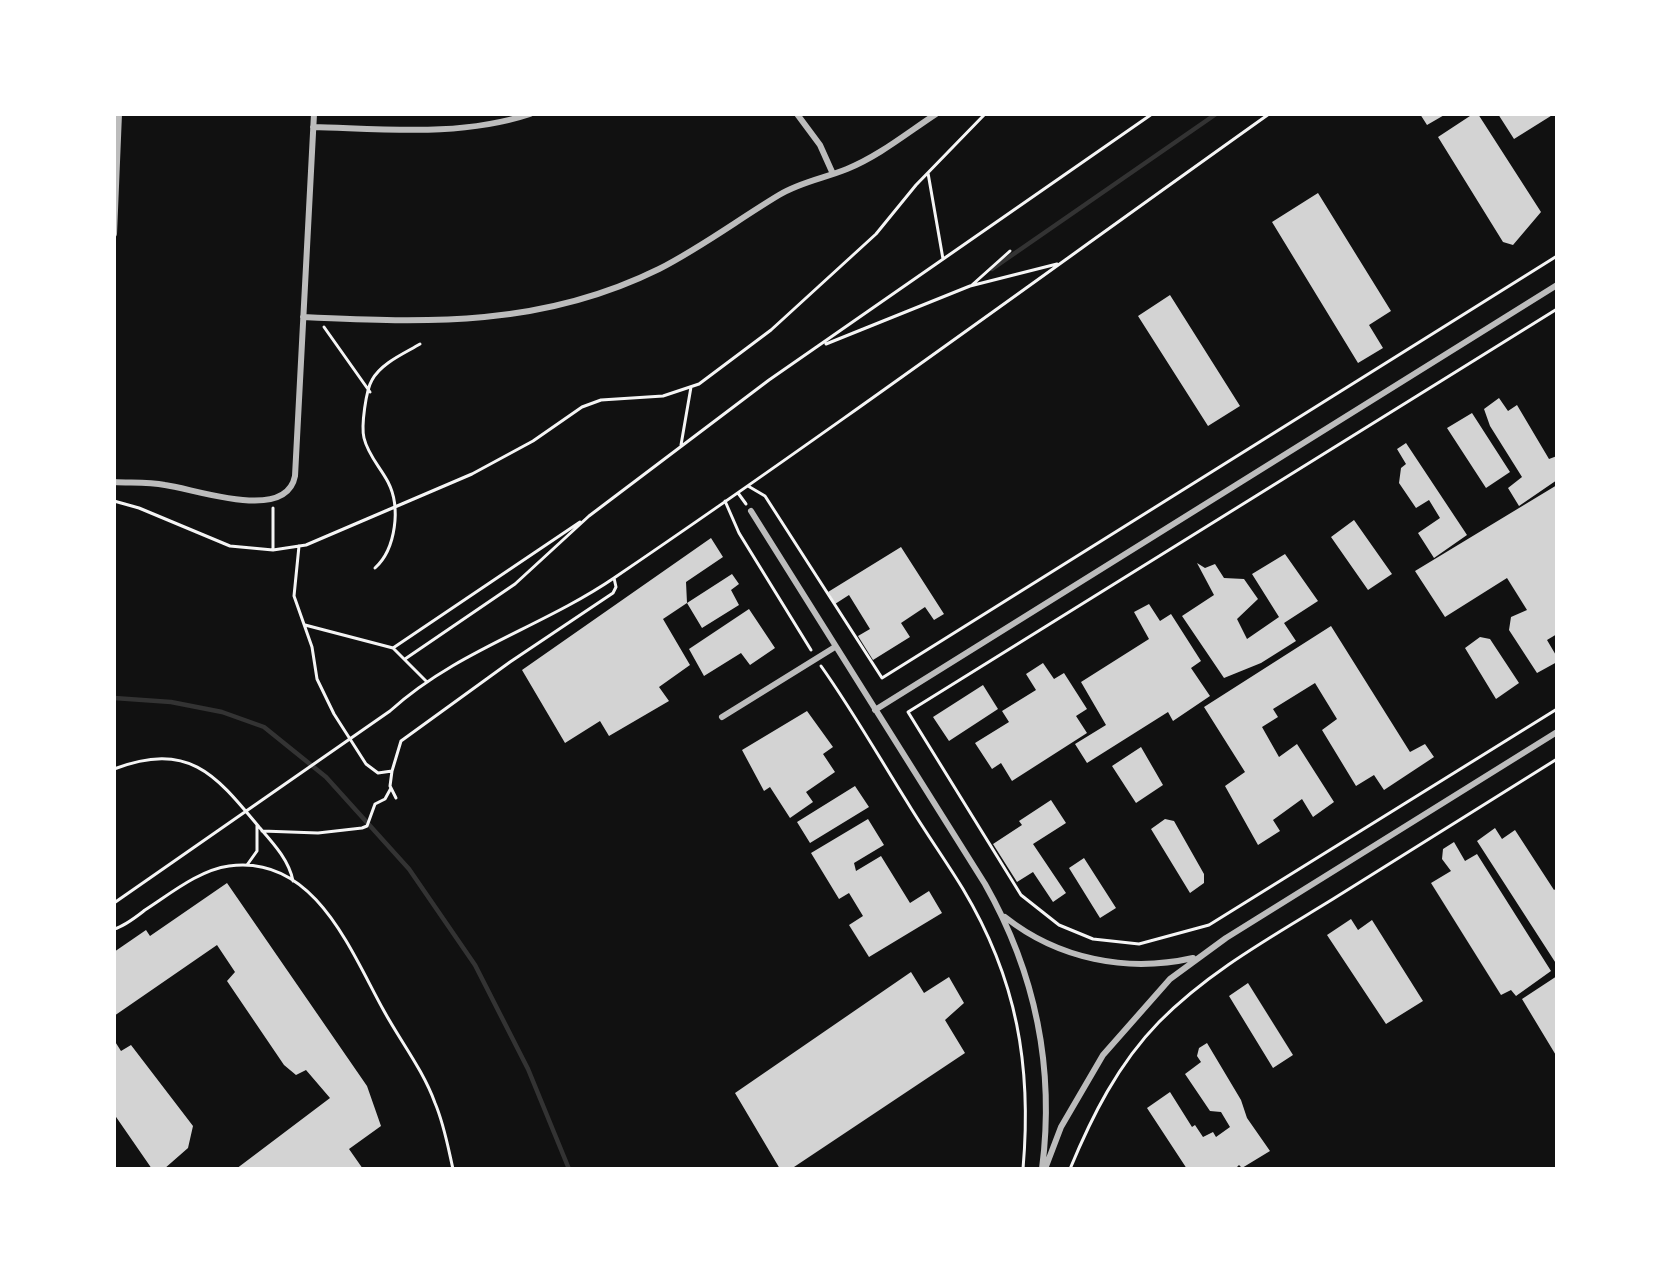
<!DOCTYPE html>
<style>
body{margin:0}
#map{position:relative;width:1671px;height:1283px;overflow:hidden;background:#111;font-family:Inter,sans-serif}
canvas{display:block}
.frame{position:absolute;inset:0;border:116px solid #fff;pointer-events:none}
</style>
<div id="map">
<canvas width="1671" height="1283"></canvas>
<div class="frame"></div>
</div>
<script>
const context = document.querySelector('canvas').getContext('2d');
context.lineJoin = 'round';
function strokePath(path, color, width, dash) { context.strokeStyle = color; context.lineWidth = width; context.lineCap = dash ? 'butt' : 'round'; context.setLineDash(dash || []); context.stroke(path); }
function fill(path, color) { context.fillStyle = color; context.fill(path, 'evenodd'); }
const stream = new Path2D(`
 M 992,269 L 1216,114
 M 114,698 L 171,702 L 222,712 L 264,727 L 326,777 L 409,869 L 475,965 L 528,1069 L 569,1169`);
const building = new Path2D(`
 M 1420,114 L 1446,114 L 1427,125 Z
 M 1473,114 L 1478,114 L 1541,212 L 1513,245 L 1503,242 L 1438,137 Z
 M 1498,114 L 1554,114 L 1514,139 Z
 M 1318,193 L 1391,311 L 1369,325 L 1383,348 L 1358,363 L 1272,222 Z
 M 1170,295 L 1240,406 L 1208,426 L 1138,316 Z
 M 1499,398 L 1508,411 L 1517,405 L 1549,459 L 1557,456 L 1557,480 L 1519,506 L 1508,488 L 1522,477 L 1490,426 L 1484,409 Z
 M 1472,413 L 1510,472 L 1486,488 L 1447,428 Z
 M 1406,443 L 1467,535 L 1434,558 L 1418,533 L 1440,518 L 1429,500 L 1416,508 L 1399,483 L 1401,468 L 1406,464 L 1397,449 Z
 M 1557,485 L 1557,634 L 1547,640 L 1557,657 L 1557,662 L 1537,673 L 1509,630 L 1511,617 L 1527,610 L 1507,578 L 1445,617 L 1415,571 Z
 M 1354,520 L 1392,574 L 1368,590 L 1331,537 Z
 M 711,538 L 723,557 L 686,582 L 687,603 L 732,574 L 739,584 L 731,590 L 739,605 L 702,628 L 687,603 L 663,619 L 690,665 L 659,687 L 669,701 L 609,736 L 600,721 L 565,743 L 522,670 Z
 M 901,547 L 944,614 L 934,620 L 925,607 L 901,623 L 910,637 L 873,660 L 858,636 L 870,629 L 849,595 L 835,604 L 828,592 Z
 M 1285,554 L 1318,601 L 1284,623 L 1296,641 L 1261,663 L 1224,678 L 1182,616 L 1214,595 L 1197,563 L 1205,568 L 1215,564 L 1224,578 L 1244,579 L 1258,599 L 1237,619 L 1247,639 L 1279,617 L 1252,574 Z
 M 1149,604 L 1160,621 L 1171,614 L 1201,661 L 1191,668 L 1210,696 L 1173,721 L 1168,712 L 1087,763 L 1075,744 L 1106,725 L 1081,682 L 1149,639 L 1134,612 Z
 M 749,609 L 775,648 L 750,665 L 741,653 L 704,676 L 689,649 Z
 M 1331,626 L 1410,752 L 1425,744 L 1434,757 L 1384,790 L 1374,775 L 1356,786 L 1322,730 L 1337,719 L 1315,683 L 1273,709 L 1278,717 L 1262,727 L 1279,757 L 1297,744 L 1334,802 L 1313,817 L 1302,799 L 1273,820 L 1280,831 L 1258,845 L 1225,786 L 1245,772 L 1204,707 Z
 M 1480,637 L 1490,639 L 1519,683 L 1496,699 L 1465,648 Z
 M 1043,663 L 1054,679 L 1064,673 L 1087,709 L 1076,716 L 1087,733 L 1012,781 L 1001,763 L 992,769 L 975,743 L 1009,722 L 1002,711 L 1036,690 L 1026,674 Z
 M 983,685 L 998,709 L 949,741 L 933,717 Z
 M 807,711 L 833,747 L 823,754 L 835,772 L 806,792 L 813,802 L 790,818 L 770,787 L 764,791 L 742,750 Z
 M 1141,747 L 1163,785 L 1136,803 L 1112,766 Z
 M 855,786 L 869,807 L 810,843 L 797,822 Z
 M 1051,800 L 1066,823 L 1033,844 L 1066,893 L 1053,902 L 1033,872 L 1017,882 L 993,844 L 1022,825 L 1019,821 Z
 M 868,819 L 884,845 L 854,863 L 856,871 L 881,856 L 910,903 L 929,891 L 942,913 L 869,957 L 849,925 L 863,916 L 849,893 L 839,899 L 811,853 Z
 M 1165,819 L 1174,821 L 1204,874 L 1204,883 L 1190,893 L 1151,829 Z
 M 1495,828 L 1502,839 L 1515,830 L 1554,890 L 1557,888 L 1557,965 L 1477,841 Z
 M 1454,842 L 1465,861 L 1477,854 L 1551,971 L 1516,996 L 1511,990 L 1501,995 L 1431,883 L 1451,871 L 1442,859 L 1443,849 Z
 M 1084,858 L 1116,908 L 1100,918 L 1069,868 Z
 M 227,883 L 367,1086 L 381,1126 L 349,1149 L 363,1169 L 236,1169 L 330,1098 L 306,1070 L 296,1075 L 284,1065 L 227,981 L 235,972 L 217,945 L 114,1016 L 114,952 L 146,930 L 150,936 Z
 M 1351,919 L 1358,930 L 1372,920 L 1423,1001 L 1386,1024 L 1327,935 Z
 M 911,972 L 924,993 L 949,977 L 964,1003 L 945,1020 L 965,1053 L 791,1169 L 780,1169 L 735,1093 Z
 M 1557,976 L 1557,1057 L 1522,999 Z
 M 1248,983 L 1293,1055 L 1273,1068 L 1229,996 Z
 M 114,1040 L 121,1051 L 131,1045 L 193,1126 L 188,1148 L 164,1169 L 152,1169 L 114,1114 Z
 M 1207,1043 L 1241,1100 L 1247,1118 L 1270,1151 L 1242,1168 L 1239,1165 L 1235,1169 L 1187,1169 L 1147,1108 L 1170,1092 L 1192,1127 L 1195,1125 L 1203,1137 L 1213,1132 L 1216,1137 L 1230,1127 L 1221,1112 L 1210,1111 L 1185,1074 L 1201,1062 L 1197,1056 L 1199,1048 Z`);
const path = new Path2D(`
 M 928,173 L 943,259
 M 972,285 L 1010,251
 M 1557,309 L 908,712 L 1021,895 L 1059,925 L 1093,939 L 1139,944 L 1209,925 L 1557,709
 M 324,327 L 370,392
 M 826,344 L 970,286 L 1057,264
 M 681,445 L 691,387
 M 748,486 L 765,496 L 882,678 L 1557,256
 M 738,493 L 746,504
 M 114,501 L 139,508 L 230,546 L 273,550 L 306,545 L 472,474 L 533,441 L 582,407 L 601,400 L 663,396 L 699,384 L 771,330 L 876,234 L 916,185 L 985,114
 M 725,501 L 739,533 L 811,650
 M 273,508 L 273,549
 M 299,546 L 294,596 L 312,647 L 317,679 L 334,714 L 366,764 L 378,773 L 392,771 L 401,741 L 510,662 L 613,593 L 616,587 L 614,578
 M 375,568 C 396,549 401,507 388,482 C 380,467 368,455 364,438 C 361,426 366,390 372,380 C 381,363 405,353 420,344
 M 305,625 L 393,648 L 426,681
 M 393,648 L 580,522
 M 405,659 L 515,584 L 589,516 L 769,380 L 1152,114
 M 821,666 C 853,711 880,759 909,805 C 926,833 946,861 963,889 C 1017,979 1032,1066 1023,1169
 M 114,769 C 189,741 215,774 259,827 C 273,843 289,860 293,881
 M 392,771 L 390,786 L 396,798
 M 262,831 L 318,833 L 362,828 L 367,826 L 375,804 L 385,799 L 391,788
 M 247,865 L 257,851 L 257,825
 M 114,903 L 390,711 C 456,651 542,627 614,578 C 835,428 1051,269 1269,114
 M 114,929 C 125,926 136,917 145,910 C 170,894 199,870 229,866 C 315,854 351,952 384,1011 C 401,1042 423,1070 435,1103 C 444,1124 448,1147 453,1169
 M 1070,1169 C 1092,1116 1118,1064 1159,1022 C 1209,971 1273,936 1333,899 C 1408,852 1483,806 1557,759`);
const minor = new Path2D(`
 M 797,114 L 820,145 L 833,174
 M 313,127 C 386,129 460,137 530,114
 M 114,234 L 119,114
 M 303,317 C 429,323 542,327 659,269 C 702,247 739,219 779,195 C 800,182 825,178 847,169 C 879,156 907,133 936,114
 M 114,482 C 131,483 148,482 165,485 C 196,489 286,523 295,476 L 314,114
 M 751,511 L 985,884 C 1035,972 1055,1068 1042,1169
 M 875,710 L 1557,285
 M 722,717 L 835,647
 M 1005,917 C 1058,959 1127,973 1193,958
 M 1045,1169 L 1061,1127 L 1103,1055 L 1170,979 L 1226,938 L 1557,732`);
strokePath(stream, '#333', 4.5);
fill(building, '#d3d3d3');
strokePath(path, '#f5f5f5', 3);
strokePath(minor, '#bcbcbc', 6);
</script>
